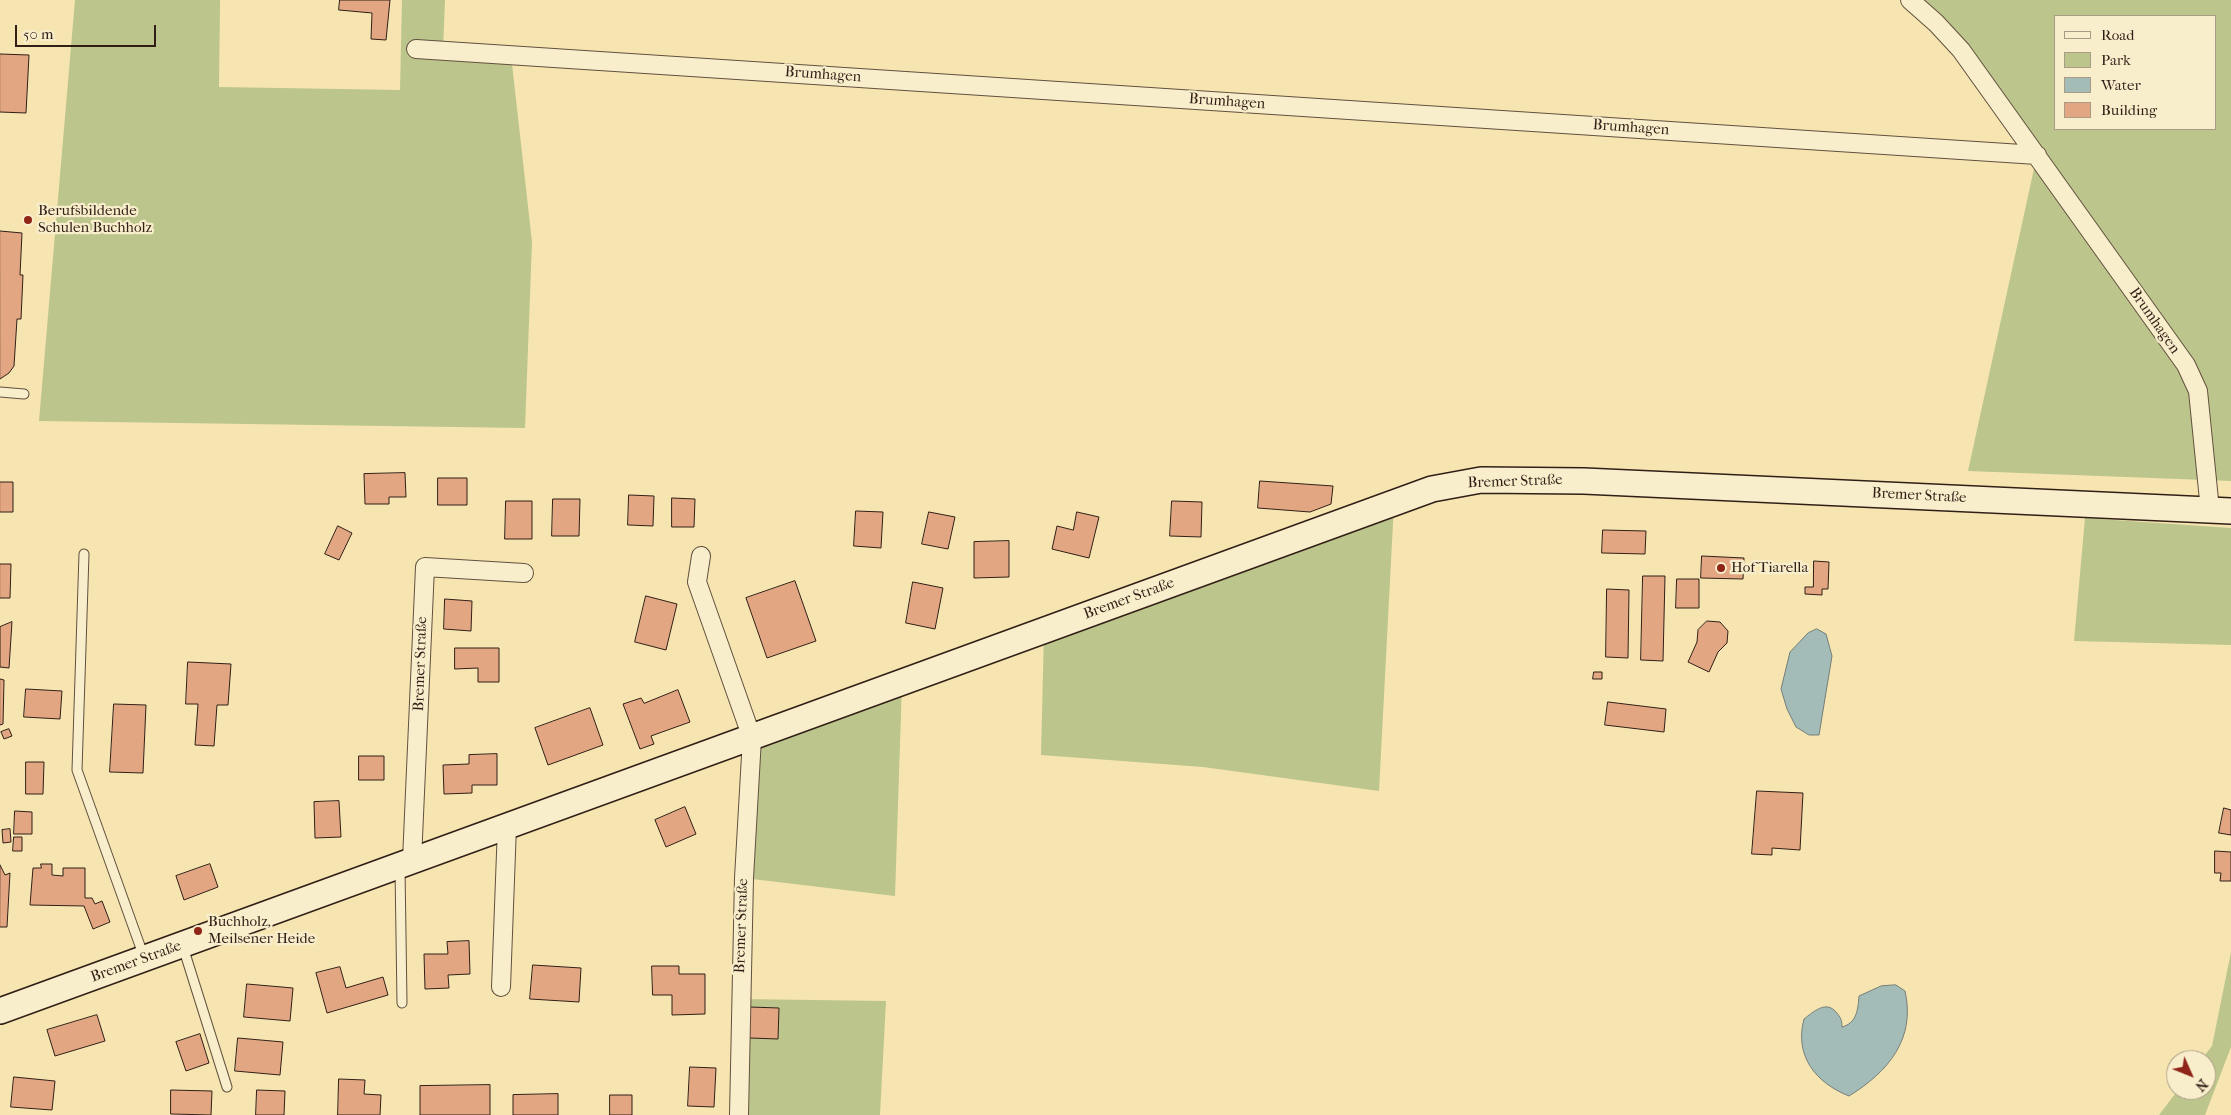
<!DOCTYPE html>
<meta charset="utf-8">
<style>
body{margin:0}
#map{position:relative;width:2231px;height:1115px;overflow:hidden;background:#f6e5b1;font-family:"IM FELL French Canon",serif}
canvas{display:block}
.legend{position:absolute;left:2054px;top:15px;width:162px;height:115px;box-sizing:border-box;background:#f9eecc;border:1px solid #a99b84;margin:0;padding:6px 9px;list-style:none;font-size:15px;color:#311f17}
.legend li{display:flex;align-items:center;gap:10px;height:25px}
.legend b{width:25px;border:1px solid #a99b84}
.north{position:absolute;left:2166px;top:1050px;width:50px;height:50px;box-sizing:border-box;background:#f9eecc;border:1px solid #a99b84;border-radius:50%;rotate:134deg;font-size:14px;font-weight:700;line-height:20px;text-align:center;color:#311f17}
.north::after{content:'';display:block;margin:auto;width:18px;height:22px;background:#8f2418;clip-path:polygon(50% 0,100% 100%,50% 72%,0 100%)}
.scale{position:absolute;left:15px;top:25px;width:141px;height:22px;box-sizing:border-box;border:2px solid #311f17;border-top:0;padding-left:6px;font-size:15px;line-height:18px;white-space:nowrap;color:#311f17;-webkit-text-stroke:4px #f9eecc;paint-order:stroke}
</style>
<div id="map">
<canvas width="2231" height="1115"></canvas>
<ul class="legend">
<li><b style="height:6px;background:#f9eecc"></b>Road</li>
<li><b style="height:14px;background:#bcc58c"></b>Park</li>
<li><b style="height:14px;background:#a3bcb8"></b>Water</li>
<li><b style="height:14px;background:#e2a782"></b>Building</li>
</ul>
<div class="north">N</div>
<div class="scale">50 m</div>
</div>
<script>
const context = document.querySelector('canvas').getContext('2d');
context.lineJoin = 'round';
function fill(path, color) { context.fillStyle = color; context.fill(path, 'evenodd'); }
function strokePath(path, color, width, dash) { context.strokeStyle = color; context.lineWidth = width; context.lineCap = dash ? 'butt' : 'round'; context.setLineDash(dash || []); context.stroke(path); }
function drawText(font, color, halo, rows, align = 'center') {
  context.font = font + ' "IM FELL French Canon",serif'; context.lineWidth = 4.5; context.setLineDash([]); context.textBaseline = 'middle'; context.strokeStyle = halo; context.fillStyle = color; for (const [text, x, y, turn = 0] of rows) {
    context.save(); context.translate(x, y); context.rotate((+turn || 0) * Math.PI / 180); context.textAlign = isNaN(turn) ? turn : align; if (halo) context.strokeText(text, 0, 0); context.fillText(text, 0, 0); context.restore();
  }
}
const green = new Path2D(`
 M 75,0 L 220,0 L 219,87 L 400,90 L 402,0 L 445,0 L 443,50 L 511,55 L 532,242 L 525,428 L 39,421 Z
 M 1910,0 L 2231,0 L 2231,481 L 1968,471 L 2037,155 ZM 2055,16 L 2215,16 L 2215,129 L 2055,129 Z
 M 1394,504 L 1379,791 L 1203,767 L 1041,755 L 1044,631 Z
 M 2085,518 L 2231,528 L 2231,645 L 2074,641 Z
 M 902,683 L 895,896 L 744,878 L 752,738 Z
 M 2231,952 L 2231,1047 L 2205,1115 L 2159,1115 L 2178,1090 L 2206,1090 L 2206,1060 L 2201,1060 L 2212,1046 Z
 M 741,999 L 886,1001 L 880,1115 L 739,1115 Z`);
const water = new Path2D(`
 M 1817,629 L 1826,634 L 1832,656 L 1819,735 L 1809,735 L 1796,727 L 1787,709 L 1781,689 L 1790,652 L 1808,633 Z
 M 1896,985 L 1905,991 C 1916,1039 1888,1072 1849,1096 C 1816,1083 1794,1056 1804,1019 C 1813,1012 1826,1000 1836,1012 C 1841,1018 1842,1020 1842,1027 C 1857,1023 1858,1009 1859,996 L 1881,986 Z`);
const building = new Path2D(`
 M 340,0 L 390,0 L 386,40 L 371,39 L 372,13 L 339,10 Z
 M 0,54 L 29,55 L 26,113 L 0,112 Z
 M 0,231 L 22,233 L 20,275 L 23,275 L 21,319 L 17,319 L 14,366 L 9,373 L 0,379 Z
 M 405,473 L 406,497 L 389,497 L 389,504 L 365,504 L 364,474 Z
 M 438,478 L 467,478 L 467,505 L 438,505 Z
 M 1260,481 L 1333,486 L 1331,504 L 1310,512 L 1258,508 Z
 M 0,482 L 13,482 L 13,512 L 0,512 Z
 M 629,495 L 654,496 L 653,526 L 628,525 Z
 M 672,498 L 695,499 L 694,527 L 672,527 Z
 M 553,499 L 580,499 L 579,536 L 552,536 Z
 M 506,501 L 532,501 L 532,539 L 505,539 Z
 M 1172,501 L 1202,502 L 1201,537 L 1170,536 Z
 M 856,511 L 883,512 L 881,548 L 854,546 Z
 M 929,512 L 955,517 L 948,549 L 922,544 Z
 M 1077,512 L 1099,517 L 1089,558 L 1052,549 L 1057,526 L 1073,530 Z
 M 338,526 L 352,533 L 339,560 L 325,554 Z
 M 1603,530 L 1646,531 L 1645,554 L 1602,553 Z
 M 1009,541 L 1009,577 L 974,578 L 974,542 Z
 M 1702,556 L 1744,558 L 1743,579 L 1701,578 Z
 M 1814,561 L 1829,562 L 1828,589 L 1822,589 L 1822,595 L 1805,594 L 1805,587 L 1813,587 Z
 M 0,564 L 11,564 L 10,598 L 0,598 Z
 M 1643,576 L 1665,576 L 1663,661 L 1641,660 Z
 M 1677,579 L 1699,579 L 1699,608 L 1676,608 Z
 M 795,581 L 816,641 L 767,658 L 746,598 Z
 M 913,582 L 943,588 L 935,629 L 906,623 Z
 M 1607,589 L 1629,590 L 1628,658 L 1606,657 Z
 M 646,596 L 677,604 L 666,650 L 635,642 Z
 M 445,599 L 472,601 L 471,631 L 444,629 Z
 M 1707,621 L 1720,622 L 1728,631 L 1727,643 L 1718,652 L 1709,672 L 1688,662 L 1697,642 L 1698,630 Z
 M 12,622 L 9,668 L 0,667 L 0,627 Z
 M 455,648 L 499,648 L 499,682 L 478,682 L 478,668 L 455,669 Z
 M 188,662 L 231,664 L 228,705 L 217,705 L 214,746 L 195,745 L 198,704 L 186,704 Z
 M 1594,672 L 1602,672 L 1602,679 L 1593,679 Z
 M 0,679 L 4,680 L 3,724 L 0,725 Z
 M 26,689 L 62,691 L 60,719 L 24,717 Z
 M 678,690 L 690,722 L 651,736 L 654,744 L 640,749 L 623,704 L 641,698 L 644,703 Z
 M 1608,702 L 1666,709 L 1664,732 L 1605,725 Z
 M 114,704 L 146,705 L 143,773 L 110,772 Z
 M 590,708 L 603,745 L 548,765 L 535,728 Z
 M 9,729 L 12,736 L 4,739 L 1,732 Z
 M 497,754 L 497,785 L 472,785 L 472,793 L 444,794 L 443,765 L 469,764 L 469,755 Z
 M 359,756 L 384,756 L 384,780 L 359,780 Z
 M 26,762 L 44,762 L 43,794 L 26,794 Z
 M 1757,791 L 1803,793 L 1800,850 L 1772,848 L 1772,855 L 1752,854 Z
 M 339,801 L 341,837 L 315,838 L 314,802 Z
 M 685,807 L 696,834 L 666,847 L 655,820 Z
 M 2224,808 L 2231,810 L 2231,835 L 2219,833 Z
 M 15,811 L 32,812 L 32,834 L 14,834 Z
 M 10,829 L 11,842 L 3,843 L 2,830 Z
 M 14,837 L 22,837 L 22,851 L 13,851 Z
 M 2215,851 L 2231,852 L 2231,881 L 2220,881 L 2221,873 L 2215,873 Z
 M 41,864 L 52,864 L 52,875 L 63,876 L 63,868 L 85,868 L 85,898 L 92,898 L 95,904 L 102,901 L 110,922 L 93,929 L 84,906 L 30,905 L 33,868 L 41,868 Z
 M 210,864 L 218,887 L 184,900 L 176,876 Z
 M 0,865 L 5,875 L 10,873 L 7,927 L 0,927 Z
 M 469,941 L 470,974 L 448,975 L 449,988 L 425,989 L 424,954 L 448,954 L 447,942 Z
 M 533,965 L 581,968 L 579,1002 L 530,999 Z
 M 652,966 L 679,966 L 679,974 L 705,974 L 705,1014 L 672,1015 L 672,995 L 653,995 Z
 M 340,967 L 346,988 L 383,977 L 388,995 L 327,1013 L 316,973 Z
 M 247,984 L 293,988 L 290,1021 L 244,1017 Z
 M 750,1007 L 779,1008 L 778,1039 L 750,1038 Z
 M 97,1015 L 105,1041 L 55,1056 L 47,1030 Z
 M 200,1034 L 209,1063 L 186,1071 L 176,1042 Z
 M 238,1038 L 283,1042 L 280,1075 L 235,1071 Z
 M 690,1067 L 716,1068 L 714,1107 L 688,1106 Z
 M 14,1077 L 55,1081 L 52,1110 L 11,1107 Z
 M 339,1079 L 365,1080 L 364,1094 L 381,1095 L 380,1115 L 338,1115 Z
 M 490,1085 L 490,1115 L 420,1115 L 420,1086 Z
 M 171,1090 L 212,1091 L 211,1115 L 171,1114 Z
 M 257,1090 L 285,1091 L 284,1115 L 256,1115 Z
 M 558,1094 L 558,1115 L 513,1115 L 513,1095 Z
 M 610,1095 L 632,1095 L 632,1115 L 610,1115 Z`);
const lane = new Path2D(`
 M 0,392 L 24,394
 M 84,554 L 77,770 L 144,957
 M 400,868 L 402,1003
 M 183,947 L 227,1087`);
const street = new Path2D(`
 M 1910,0 L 1936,23 L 1961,50 L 2186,365 L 2198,391 L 2210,510
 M 416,49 L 2037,155
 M 701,556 L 697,582 L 752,738 L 744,878 L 739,1115
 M 412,860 L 425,567 L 524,573
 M 501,987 L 507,826`);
const secondary = new Path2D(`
 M 0,1011 L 1432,489 L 1481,480 L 1584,481 L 2231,511`);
const markers = [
 [28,220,5,"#8f2418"],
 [1721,568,5,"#8f2418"],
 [198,931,5,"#8f2418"]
];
const streetNames = [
 ["Brumhagen",823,75,4],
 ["Brumhagen",1227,102,4],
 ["Brumhagen",1631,128,4],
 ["Brumhagen",2154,321,55],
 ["Bremer Straße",1515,482,-2],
 ["Bremer Straße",1919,496,3],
 ["Bremer Straße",1129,599,-20],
 ["Bremer Straße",421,664,-88],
 ["Bremer Straße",742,926,-88],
 ["Bremer Straße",136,962,-20]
];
const poiNames = [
 ["Berufsbildende",38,211],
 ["Schulen Buchholz",38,228],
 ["Hof Tiarella",1731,568],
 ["Buchholz,",208,922],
 ["Meilsener Heide",208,939]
];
fill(green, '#bcc58c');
fill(water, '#a3bcb8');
strokePath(water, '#757d78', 1);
fill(building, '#e2a782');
strokePath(building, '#311f17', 1);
strokePath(lane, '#62503e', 11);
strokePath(street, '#62503e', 20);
strokePath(secondary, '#311f17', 28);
strokePath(lane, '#f9eecc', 9);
strokePath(street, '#f9eecc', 18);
strokePath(secondary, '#f9eecc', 25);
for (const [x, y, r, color] of markers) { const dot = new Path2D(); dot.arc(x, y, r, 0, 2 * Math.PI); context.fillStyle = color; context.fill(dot); strokePath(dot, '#f9eecc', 2); }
drawText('15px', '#311f17', '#f9eecc', streetNames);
drawText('15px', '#311f17', '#f9eecc', poiNames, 'left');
</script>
